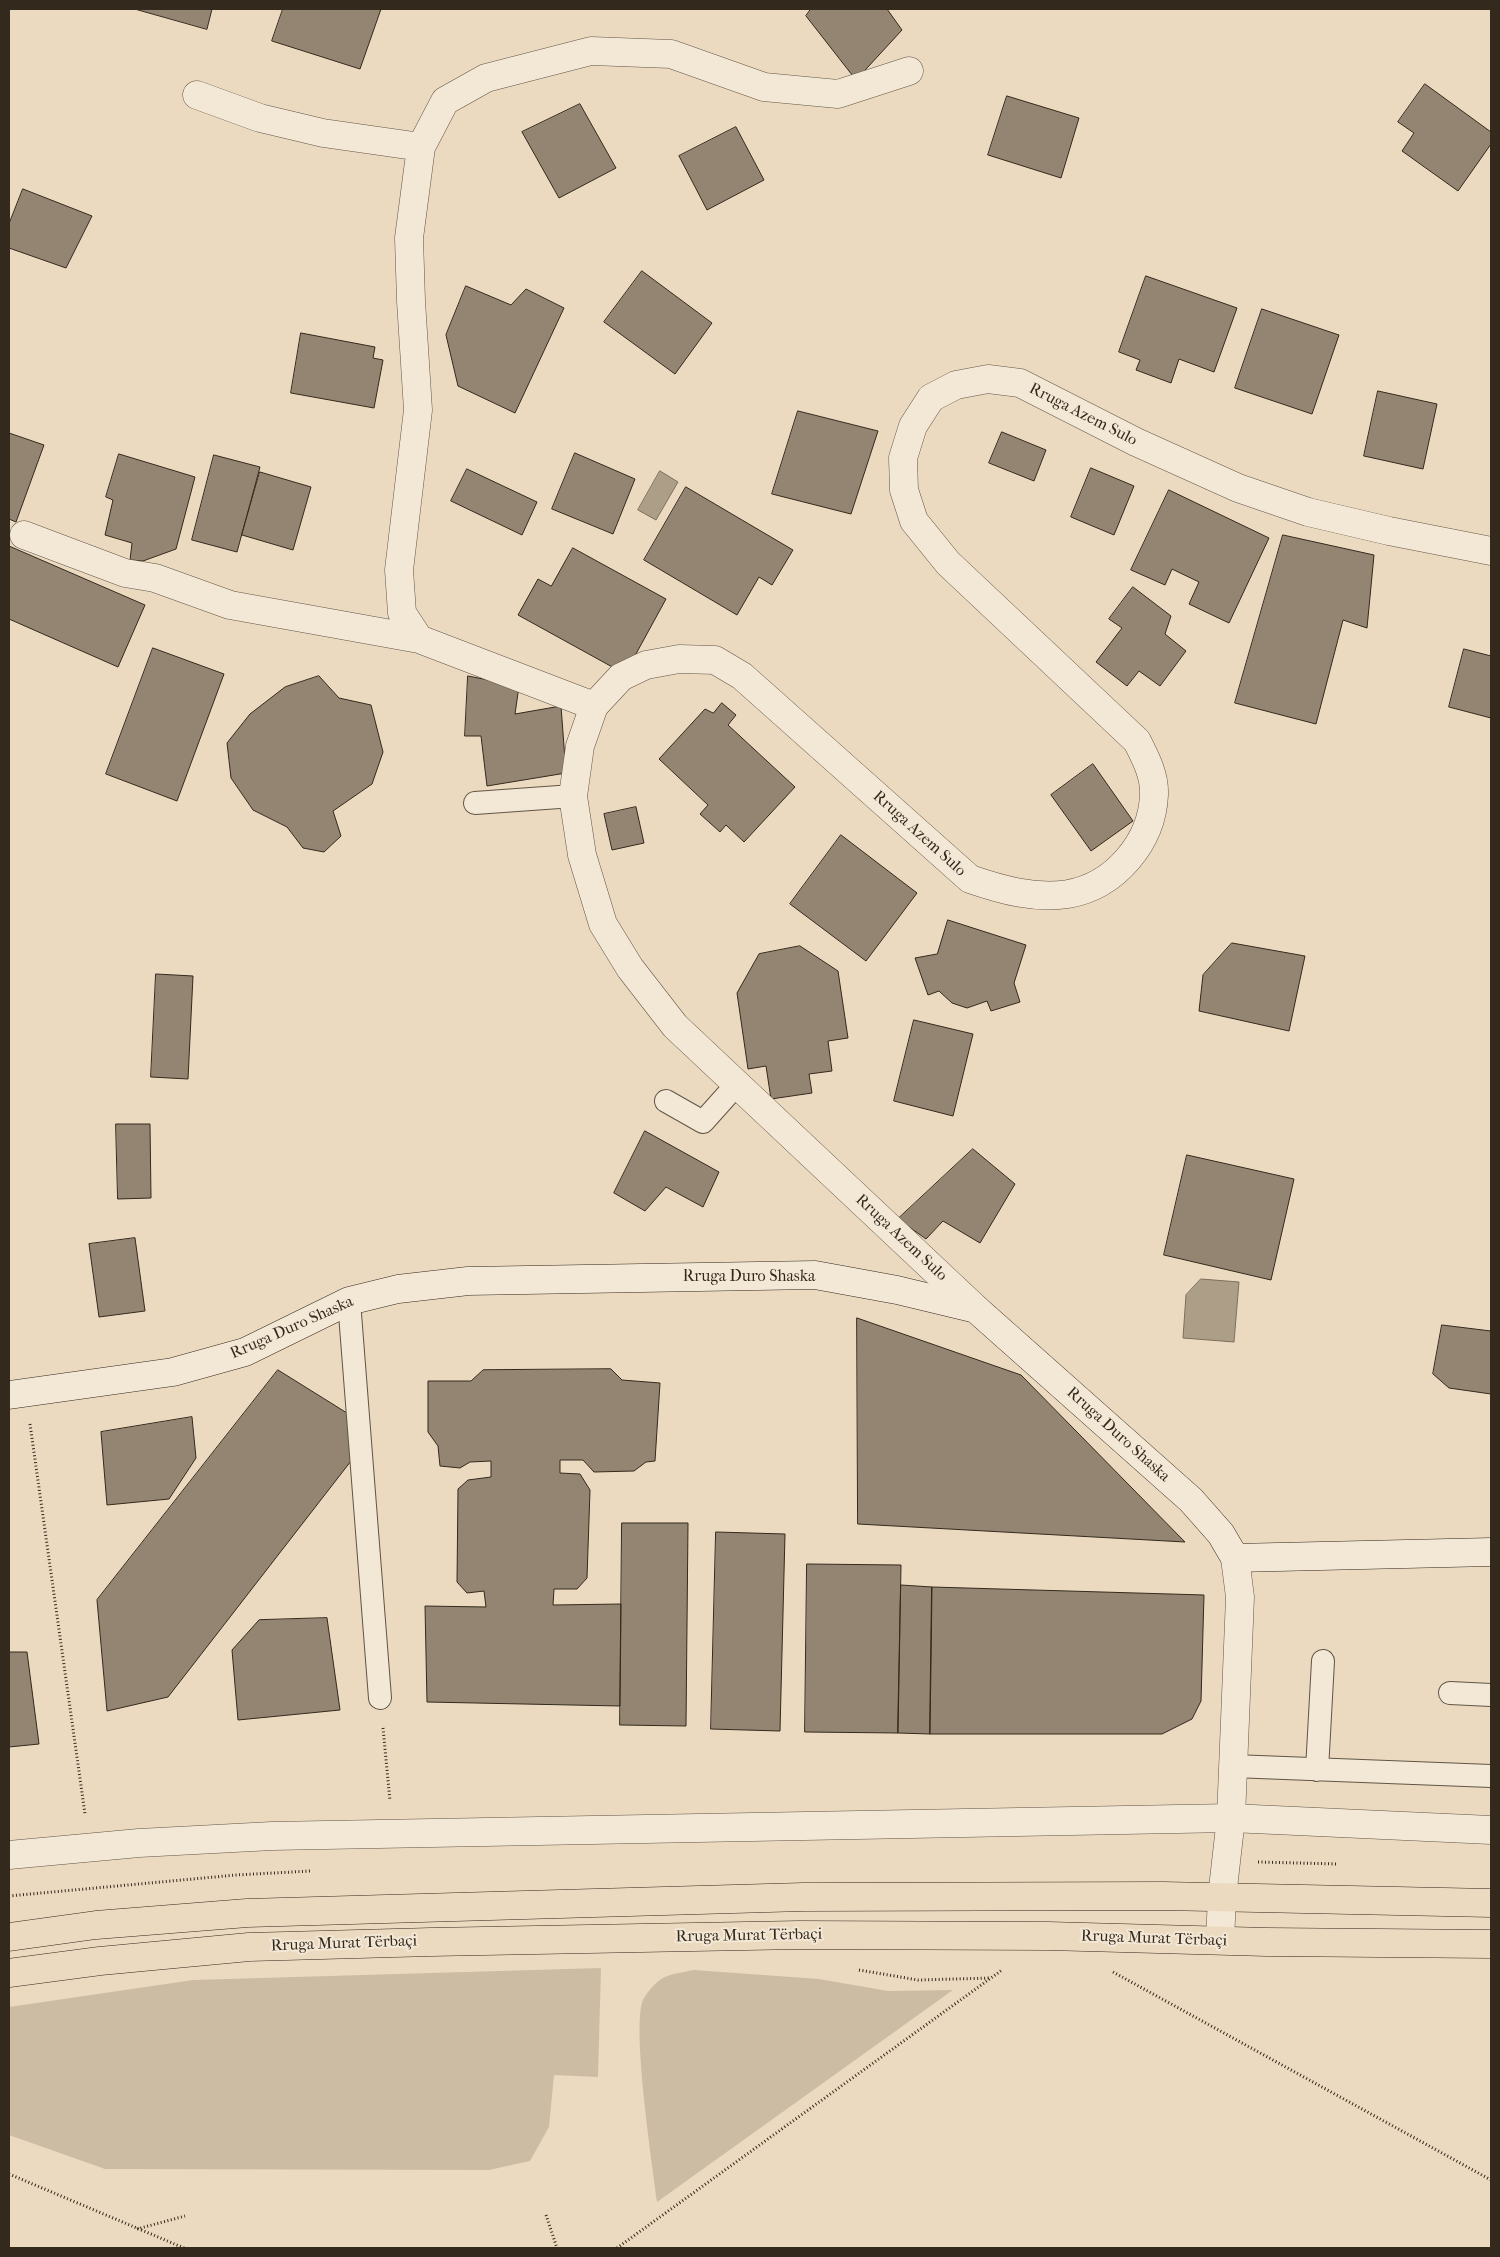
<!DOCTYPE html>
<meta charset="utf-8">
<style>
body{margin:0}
#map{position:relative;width:1500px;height:2257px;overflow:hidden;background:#ecdac0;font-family:"IM FELL French Canon",serif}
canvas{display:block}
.frame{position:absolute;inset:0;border:10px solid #33291c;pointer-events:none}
</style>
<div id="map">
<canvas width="1500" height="2257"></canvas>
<div class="frame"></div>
</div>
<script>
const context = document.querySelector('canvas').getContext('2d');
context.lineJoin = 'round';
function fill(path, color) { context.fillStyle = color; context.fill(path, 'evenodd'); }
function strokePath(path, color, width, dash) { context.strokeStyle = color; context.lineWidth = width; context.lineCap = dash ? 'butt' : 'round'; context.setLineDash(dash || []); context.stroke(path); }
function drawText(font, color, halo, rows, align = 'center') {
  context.font = font + ' "IM FELL French Canon",serif'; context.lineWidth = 4; context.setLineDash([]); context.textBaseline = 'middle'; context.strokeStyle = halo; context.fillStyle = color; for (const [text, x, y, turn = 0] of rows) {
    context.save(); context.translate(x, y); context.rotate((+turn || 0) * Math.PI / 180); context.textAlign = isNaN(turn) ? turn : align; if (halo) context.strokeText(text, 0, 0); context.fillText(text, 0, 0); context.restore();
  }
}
const green = new Path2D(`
 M 601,1968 L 598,2077 L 554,2075 L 549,2127 L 530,2161 L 489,2170 L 105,2169 L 9,2135 L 9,2007 L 193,1980 Z
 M 694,1970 L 819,1979 L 888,1991 L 953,1990 L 657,2202 C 653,2169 630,2020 644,1998 C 660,1974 668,1975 694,1970 Z`);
const water = new Path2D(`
 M 660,471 L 678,482 L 656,520 L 638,510 Z
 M 1201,1279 L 1239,1282 L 1234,1342 L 1183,1338 L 1186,1295 Z`);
const building = new Path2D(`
 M 135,9 L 212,9 L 207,29 Z
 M 283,9 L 381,9 L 360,69 L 272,41 Z
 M 811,9 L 887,9 L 902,30 L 856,80 L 806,16 Z
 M 1425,84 L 1491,132 L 1491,144 L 1458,191 L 1402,151 L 1414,133 L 1398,122 Z
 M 1007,96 L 1079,118 L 1061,178 L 988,155 Z
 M 580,104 L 616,168 L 559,198 L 522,132 Z
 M 736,127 L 764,180 L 707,210 L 679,156 Z
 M 23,189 L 92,216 L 66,268 L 9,248 L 9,224 Z
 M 642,271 L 712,323 L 675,374 L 604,322 Z
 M 1146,276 L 1237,308 L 1214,372 L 1179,359 L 1171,383 L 1136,370 L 1140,360 L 1119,352 Z
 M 466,286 L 511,305 L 526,289 L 564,308 L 515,413 L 458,386 L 446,335 Z
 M 1262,309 L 1339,335 L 1312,414 L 1235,388 Z
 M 301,333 L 375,347 L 373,358 L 383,360 L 374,408 L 291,393 Z
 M 1378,391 L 1437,404 L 1423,469 L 1364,456 Z
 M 798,411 L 878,431 L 851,514 L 772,494 Z
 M 1002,432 L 1046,450 L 1034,481 L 989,463 Z
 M 9,433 L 44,445 L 16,522 L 9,519 Z
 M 575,453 L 635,479 L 613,534 L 552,509 Z
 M 119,454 L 195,477 L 176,549 L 143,561 L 130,560 L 132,543 L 105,535 L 113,500 L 106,497 Z
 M 214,455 L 260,467 L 237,552 L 192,540 Z
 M 1091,468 L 1134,486 L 1114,535 L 1071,517 Z
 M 467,469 L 537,502 L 522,535 L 451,501 Z
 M 260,472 L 311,487 L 293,550 L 242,535 Z
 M 686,487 L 793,550 L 772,585 L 759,577 L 737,615 L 644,560 Z
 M 1169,490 L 1269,538 L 1229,623 L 1189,604 L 1199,582 L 1172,569 L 1165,585 L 1131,570 Z
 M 1283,535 L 1374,555 L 1367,628 L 1343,620 L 1316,724 L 1235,703 Z
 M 9,546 L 145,605 L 118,667 L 9,619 Z
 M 573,548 L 666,599 L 625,674 L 518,615 L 538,579 L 551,586 Z
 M 1133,587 L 1171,616 L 1165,634 L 1186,651 L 1160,686 L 1139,671 L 1127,686 L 1096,662 L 1122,628 L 1109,619 Z
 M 153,648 L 224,674 L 177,801 L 106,774 Z
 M 1464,649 L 1491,656 L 1491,718 L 1449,707 Z
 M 319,676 L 339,698 L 371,705 L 383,752 L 372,784 L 333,811 L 341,836 L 324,852 L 303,848 L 287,827 L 253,810 L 231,778 L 227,743 L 250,714 L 285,687 Z
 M 468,676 L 519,686 L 515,714 L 561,706 L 566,773 L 487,786 L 481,736 L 465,736 Z
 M 722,703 L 736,715 L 728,725 L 795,787 L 744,842 L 726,825 L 720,832 L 700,814 L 708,805 L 659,759 L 705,709 L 713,713 Z
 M 1093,764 L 1133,821 L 1091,851 L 1051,795 Z
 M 636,807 L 644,843 L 612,850 L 604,814 Z
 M 841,835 L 917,893 L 866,961 L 790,904 Z
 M 948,920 L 1026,945 L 1014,983 L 1020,1002 L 991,1011 L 987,1001 L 967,1008 L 952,1003 L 939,991 L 928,995 L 915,958 L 937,954 Z
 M 1232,943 L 1305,956 L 1289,1031 L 1199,1011 L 1203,975 Z
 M 800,946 L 838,971 L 848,1038 L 828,1041 L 832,1071 L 809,1074 L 812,1093 L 771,1099 L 766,1066 L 748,1069 L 737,993 L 759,954 Z
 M 156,974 L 193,976 L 188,1079 L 151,1077 Z
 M 914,1020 L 973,1034 L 953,1116 L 894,1101 Z
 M 116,1124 L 150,1124 L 151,1198 L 118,1199 Z
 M 645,1131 L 719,1172 L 703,1207 L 666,1187 L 645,1211 L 614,1193 Z
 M 973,1149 L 1015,1184 L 980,1243 L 943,1221 L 926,1239 L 898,1219 Z
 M 1187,1155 L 1294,1179 L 1271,1280 L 1164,1255 Z
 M 135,1238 L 145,1311 L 99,1317 L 89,1244 Z
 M 857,1318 L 1021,1375 L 1185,1542 L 858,1524 Z
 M 1442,1325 L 1491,1331 L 1491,1394 L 1449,1388 L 1433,1374 Z
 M 611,1369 L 622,1380 L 660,1383 L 655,1461 L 646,1462 L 634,1471 L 594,1472 L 583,1460 L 560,1460 L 560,1473 L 580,1474 L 590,1490 L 587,1578 L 577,1589 L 554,1589 L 553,1605 L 621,1604 L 620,1706 L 427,1702 L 425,1606 L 486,1607 L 484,1591 L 467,1593 L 457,1582 L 458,1489 L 468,1480 L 491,1477 L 491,1461 L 470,1462 L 460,1468 L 440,1466 L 438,1446 L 428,1432 L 428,1381 L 471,1381 L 483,1370 Z
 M 278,1370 L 347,1413 L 351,1461 L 168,1697 L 107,1711 L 97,1600 Z
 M 192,1417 L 196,1458 L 169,1499 L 107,1505 L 101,1432 Z
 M 622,1523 L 688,1523 L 686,1726 L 620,1725 Z
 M 716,1532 L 785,1534 L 780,1731 L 711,1729 Z
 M 807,1564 L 901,1565 L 898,1733 L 805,1732 Z
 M 901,1585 L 932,1587 L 930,1734 L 898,1733 Z
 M 932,1587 L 1204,1595 L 1201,1701 L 1192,1719 L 1162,1734 L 930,1734 Z
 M 327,1618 L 340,1710 L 238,1720 L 232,1650 L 259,1620 Z
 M 9,1652 L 27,1652 L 39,1744 L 9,1747 Z`);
const path = new Path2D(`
 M 30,1424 L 85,1814
 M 383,1728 L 390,1801
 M 1258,1862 L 1337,1864
 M 9,1896 L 236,1875 L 310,1871
 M 859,1970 L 918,1980 L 991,1978
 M 1113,1972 L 1491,2180
 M 9,2174 L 184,2248
 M 546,2215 L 557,2248
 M 137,2229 L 185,2216
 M 617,2248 L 1002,1970`);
const service = new Path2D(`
 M 475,803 L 573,796
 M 666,1101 L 703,1122 L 737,1084
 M 349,1301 L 380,1698
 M 1450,1693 L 1491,1695
 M 1233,1766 L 1491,1776
 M 1317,1770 L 1323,1661`);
const pedestrian = new Path2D(`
 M 9,1855 L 139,1843 L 272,1836 L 1231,1818 L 1491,1830`);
const minor = new Path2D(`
 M 197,95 L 260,118 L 323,133 L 421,147
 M 24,535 L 125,573 L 155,578 L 230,605 L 419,639
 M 594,706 L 419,639 L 402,613 L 399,570 L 418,410 L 411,301 L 409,238 L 421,147 L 445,101 L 486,78 L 591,51 L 671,54 L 764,87 L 838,94 L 909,71
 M 976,1309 L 675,1026 L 630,968 L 603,924 L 582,855 L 573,796 L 580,746 L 594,706 L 621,677 L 646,665 L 679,659 L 715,660 L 742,676 L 970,879 C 1002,890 1034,899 1068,894 C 1115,886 1152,842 1154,795 C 1155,775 1145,757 1137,741 L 948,563 L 914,521 L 904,490 L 903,458 L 913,426 L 931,398 L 956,385 L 988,379 L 1020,383 L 1136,442 L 1238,488 L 1308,512 L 1389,531 L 1491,551
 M 1220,1940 L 1222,1897 L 1231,1818 L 1240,1597 L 1235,1558`);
const secondary = new Path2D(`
 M 9,1395 L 173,1372 L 245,1352 L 349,1301 L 398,1289 L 468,1281 L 815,1275 L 897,1290 L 976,1309 L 1191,1500 L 1221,1534 L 1235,1558 L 1491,1552`);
const primary = new Path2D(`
 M 9,1937 L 96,1925 L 247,1913 L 803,1897 L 1163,1896 L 1491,1903
 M 9,1973 L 100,1961 L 249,1947 L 431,1942 L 799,1935 L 1048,1936 L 1267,1942 L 1491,1944`);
const streetNames = [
 ["Rruga Azem Sulo",1083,415,27],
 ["Rruga Azem Sulo",919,834,42],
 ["Rruga Azem Sulo",901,1238,43],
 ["Rruga Duro Shaska",749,1277],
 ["Rruga Duro Shaska",292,1328,-24],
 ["Rruga Duro Shaska",1118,1435,42],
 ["Rruga Murat Tërbaçi",749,1936,-1],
 ["Rruga Murat Tërbaçi",1154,1939,2],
 ["Rruga Murat Tërbaçi",344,1944,-2]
];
fill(green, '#cdbca4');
fill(water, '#ad9e88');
strokePath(water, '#7c6f5d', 1);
fill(building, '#938571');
strokePath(building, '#33291c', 1);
strokePath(service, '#615545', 24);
strokePath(pedestrian, '#615545', 29);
strokePath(minor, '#615545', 29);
strokePath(secondary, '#33291c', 29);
strokePath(primary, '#33291c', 29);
strokePath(path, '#33291c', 3, [1, 2.5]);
strokePath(service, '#f3e7d6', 22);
strokePath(pedestrian, '#f3e7d6', 28);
strokePath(minor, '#f3e7d6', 28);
strokePath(secondary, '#f3e7d6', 28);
strokePath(primary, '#ecdac0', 28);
drawText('16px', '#33291c', '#f3e7d6', streetNames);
</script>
